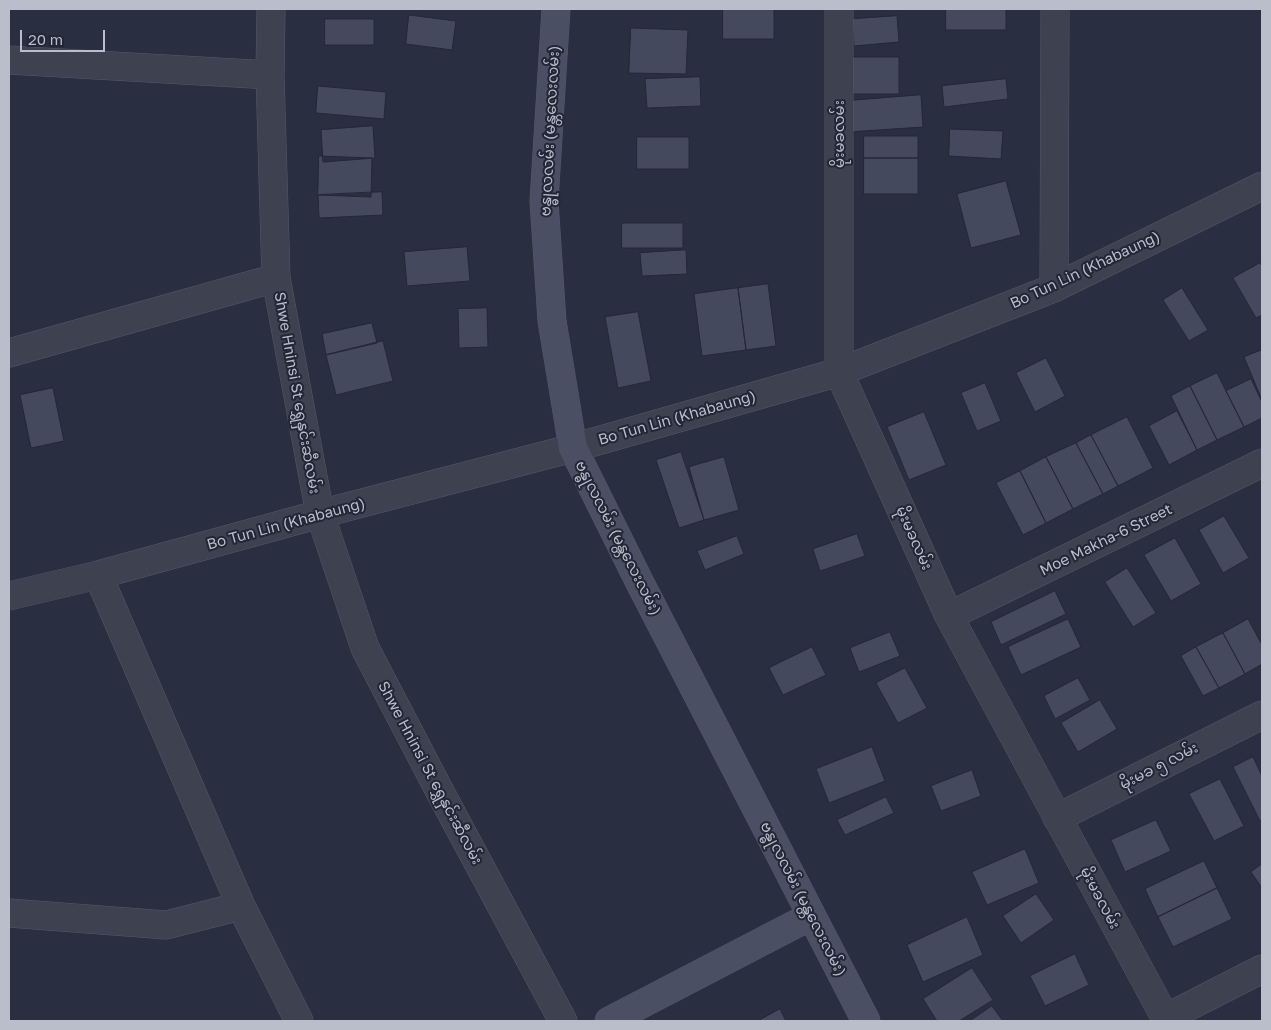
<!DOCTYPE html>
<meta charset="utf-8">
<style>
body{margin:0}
#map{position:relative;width:1271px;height:1030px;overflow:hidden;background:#292e40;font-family:"Golos Text",sans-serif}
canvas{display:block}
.frame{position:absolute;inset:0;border:10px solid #babdca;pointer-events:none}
.scale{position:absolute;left:20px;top:30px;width:85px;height:22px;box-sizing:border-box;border:2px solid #babdca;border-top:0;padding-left:6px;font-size:15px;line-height:18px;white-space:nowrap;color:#babdca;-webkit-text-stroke:4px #222636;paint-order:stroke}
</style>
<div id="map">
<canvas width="1271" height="1030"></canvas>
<div class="frame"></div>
<div class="scale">20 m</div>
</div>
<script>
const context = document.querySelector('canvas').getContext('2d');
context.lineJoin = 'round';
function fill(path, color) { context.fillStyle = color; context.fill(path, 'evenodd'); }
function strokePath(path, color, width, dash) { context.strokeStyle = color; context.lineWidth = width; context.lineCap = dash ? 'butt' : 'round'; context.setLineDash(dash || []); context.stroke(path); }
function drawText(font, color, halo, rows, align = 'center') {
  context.font = font + ' "Golos Text","Noto Sans Myanmar",sans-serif'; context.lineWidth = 4; context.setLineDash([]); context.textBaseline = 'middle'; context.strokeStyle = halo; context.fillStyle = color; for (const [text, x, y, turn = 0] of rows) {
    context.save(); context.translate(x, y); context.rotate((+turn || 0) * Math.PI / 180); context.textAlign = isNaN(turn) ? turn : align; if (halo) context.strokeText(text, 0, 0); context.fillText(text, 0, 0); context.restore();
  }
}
const building = new Path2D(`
 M 723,9 L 774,9 L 774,39 L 723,39 Z
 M 946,9 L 1006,9 L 1006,30 L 946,30 Z
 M 409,15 L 456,21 L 452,50 L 406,44 Z
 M 897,16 L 899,42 L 854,46 L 852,19 Z
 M 325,19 L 374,19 L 374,45 L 325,45 Z
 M 631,28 L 688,30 L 686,74 L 629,73 Z
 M 850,57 L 899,57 L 899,94 L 850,94 Z
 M 700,77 L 701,106 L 647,108 L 645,79 Z
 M 1006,79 L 1008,99 L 944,107 L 942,86 Z
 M 318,86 L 386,92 L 384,119 L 316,113 Z
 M 921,95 L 923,127 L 848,132 L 846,101 Z
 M 373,126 L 375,158 L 323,162 L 321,130 Z
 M 950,129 L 1003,131 L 1001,159 L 949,156 Z
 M 864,136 L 918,136 L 918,158 L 864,158 Z
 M 637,137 L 689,137 L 689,169 L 637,169 Z
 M 319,156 L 372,158 L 371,197 L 318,195 Z
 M 864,158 L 918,158 L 918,194 L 864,194 Z
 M 1006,181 L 1021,235 L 971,248 L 957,194 Z
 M 382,192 L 383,215 L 319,218 L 318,195 Z
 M 622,223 L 683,223 L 683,248 L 622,248 Z
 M 467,247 L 470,281 L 407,286 L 404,252 Z
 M 686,250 L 687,274 L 642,276 L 640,253 Z
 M 1260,263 L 1262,266 L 1262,315 L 1256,318 L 1233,278 Z
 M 768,284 L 776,346 L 746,350 L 738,288 Z
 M 738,288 L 746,350 L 702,356 L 694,294 Z
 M 1182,288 L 1208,330 L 1189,341 L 1163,300 Z
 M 487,308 L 488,347 L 459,348 L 458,309 Z
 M 638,312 L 651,381 L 618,388 L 605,317 Z
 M 372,323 L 377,343 L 326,355 L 322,334 Z
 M 383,341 L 393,381 L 336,395 L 326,355 Z
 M 1262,350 L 1262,400 L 1244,357 Z
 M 1046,358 L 1065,396 L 1035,412 L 1016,373 Z
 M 1217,373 L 1244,427 L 1217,440 L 1190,386 Z
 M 1251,379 L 1262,402 L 1262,418 L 1244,427 L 1226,391 Z
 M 985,383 L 1001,421 L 977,431 L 961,393 Z
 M 1190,386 L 1217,440 L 1197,450 L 1171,396 Z
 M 53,388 L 64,441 L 31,448 L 20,395 Z
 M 1177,411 L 1197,450 L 1169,465 L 1149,426 Z
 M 924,412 L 946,465 L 909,480 L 887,427 Z
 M 1127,417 L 1153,468 L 1118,486 L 1091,435 Z
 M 1091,435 L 1118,486 L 1103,494 L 1076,443 Z
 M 1076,443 L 1103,494 L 1073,509 L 1046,457 Z
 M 681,452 L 704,520 L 679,528 L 656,460 Z
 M 724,457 L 739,510 L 704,520 L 689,467 Z
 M 1046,457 L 1073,509 L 1046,523 L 1020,471 Z
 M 1020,471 L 1046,523 L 1023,535 L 996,483 Z
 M 1224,516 L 1249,558 L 1223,573 L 1199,530 Z
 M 857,534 L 865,556 L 820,571 L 813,549 Z
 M 737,536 L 744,554 L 705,570 L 697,551 Z
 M 1175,538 L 1201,584 L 1171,601 L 1144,555 Z
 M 1127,568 L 1156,613 L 1133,627 L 1105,582 Z
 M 1055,591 L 1066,614 L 1001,645 L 991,622 Z
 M 1068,619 L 1081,647 L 1021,675 L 1008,647 Z
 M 1248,619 L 1262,645 L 1262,664 L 1245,674 L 1223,633 Z
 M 890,632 L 900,656 L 859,672 L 850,648 Z
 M 1223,633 L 1245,674 L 1219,688 L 1196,647 Z
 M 812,647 L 826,675 L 783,695 L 769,668 Z
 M 1196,647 L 1219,688 L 1203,696 L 1181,656 Z
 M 905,668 L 927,708 L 898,723 L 876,683 Z
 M 1078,678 L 1090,700 L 1055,719 L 1044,696 Z
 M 1100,700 L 1117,729 L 1078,752 L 1061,723 Z
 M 872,747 L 885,781 L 829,803 L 816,769 Z
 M 1253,757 L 1262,776 L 1262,820 L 1260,821 L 1233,767 Z
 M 972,770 L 981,796 L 941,811 L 931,786 Z
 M 1220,779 L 1244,826 L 1214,841 L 1189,794 Z
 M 886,797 L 894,813 L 845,835 L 837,820 Z
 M 1156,820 L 1171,851 L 1125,872 L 1111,840 Z
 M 1025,849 L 1039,883 L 987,905 L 972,872 Z
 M 1204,861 L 1217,888 L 1158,917 L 1145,889 Z
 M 1262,864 L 1262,888 L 1251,872 Z
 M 1217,888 L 1232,919 L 1173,947 L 1158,917 Z
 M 1036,894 L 1054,920 L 1021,943 L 1003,916 Z
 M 967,917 L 983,955 L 923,982 L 907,945 Z
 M 1075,954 L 1089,985 L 1045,1006 L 1030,976 Z
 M 972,968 L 993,1000 L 959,1021 L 937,1021 L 923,999 Z
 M 992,1006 L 1003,1021 L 970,1021 Z
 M 780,1009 L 786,1021 L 758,1021 Z`);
const street = new Path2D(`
 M 271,9 L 270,75 L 276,278 L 320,514 L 365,648 L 438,788 L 563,1021
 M 839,9 L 839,372 L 949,616 L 1167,1021
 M 9,60 L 270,75
 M 1054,288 L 1055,9
 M 9,353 L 276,278
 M 98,575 L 241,906 L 299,1021
 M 9,596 L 98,575 L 320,514 L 573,448 L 839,372 L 1054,288 L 1262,186
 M 949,616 L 1262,463
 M 1057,818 L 1262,715
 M 9,913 L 166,925 L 241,906
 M 1166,1018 L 1262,969`);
const secondary = new Path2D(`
 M 556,9 L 544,201 L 552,321 L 573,448 L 639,581 L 866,1021
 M 609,1021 L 811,916`);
const streetNames = [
 ["ဗန္ဓုလလမ်း (မန္တလေးလမ်း)",550,131,-87],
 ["မိုးမခလမ်း",839,134,-90],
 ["Bo Tun Lin (Khabaung)",1085,270,-25],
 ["Shwe Hninsi St ရွှေနှင်းဆီလမ်း",297,393,80],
 ["Bo Tun Lin (Khabaung)",677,418,-16],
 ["Bo Tun Lin (Khabaung)",286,524,-15],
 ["ဗန္ဓုလလမ်း (မန္တလေးလမ်း)",618,538,63],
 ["မိုးမခလမ်း",914,538,66],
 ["Moe Makha-6 Street",1106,540,-26],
 ["မိုးမခ ၅ လမ်း",1159,766,-27],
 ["Shwe Hninsi St ရွှေနှင်းဆီလမ်း",430,773,62],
 ["မိုးမခလမ်း",1100,898,62],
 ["ဗန္ဓုလလမ်း (မန္တလေးလမ်း)",803,899,63]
];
fill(building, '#44495d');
strokePath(building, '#242838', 1);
strokePath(street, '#555967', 29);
strokePath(secondary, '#555967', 29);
strokePath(street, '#3d4150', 28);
strokePath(secondary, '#4b4f63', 28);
drawText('15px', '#babdca', '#222636', streetNames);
</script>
